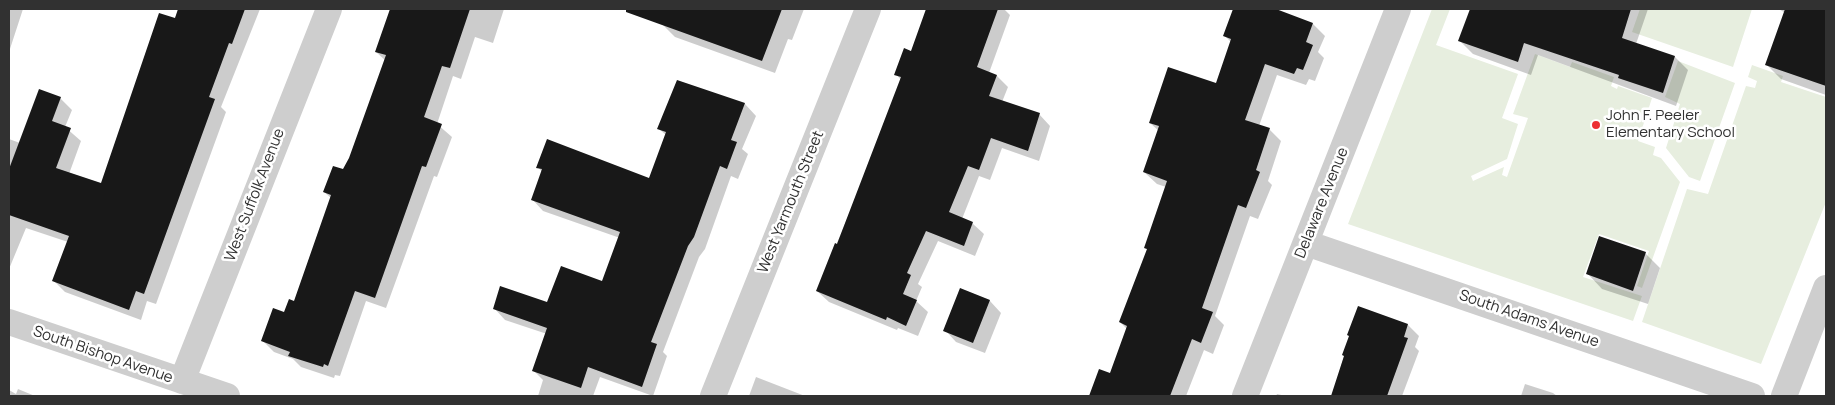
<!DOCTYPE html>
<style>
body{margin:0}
#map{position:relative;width:1835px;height:405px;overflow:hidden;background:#fff;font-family:Manrope,sans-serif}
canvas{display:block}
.frame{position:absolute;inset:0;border:10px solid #313131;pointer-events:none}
</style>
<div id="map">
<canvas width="1835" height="405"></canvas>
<div class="frame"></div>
</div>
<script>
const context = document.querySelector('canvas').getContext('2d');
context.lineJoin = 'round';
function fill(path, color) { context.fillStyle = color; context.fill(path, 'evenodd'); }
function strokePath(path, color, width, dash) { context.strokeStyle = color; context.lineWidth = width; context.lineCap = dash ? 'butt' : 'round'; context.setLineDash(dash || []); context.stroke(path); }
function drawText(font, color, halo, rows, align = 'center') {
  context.font = font + ' Manrope,sans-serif'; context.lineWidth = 5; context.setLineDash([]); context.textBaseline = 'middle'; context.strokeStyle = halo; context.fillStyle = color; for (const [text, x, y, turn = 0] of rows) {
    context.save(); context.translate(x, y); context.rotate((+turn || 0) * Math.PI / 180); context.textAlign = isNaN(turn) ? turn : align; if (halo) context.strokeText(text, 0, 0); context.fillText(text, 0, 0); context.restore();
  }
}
const green = new Path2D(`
 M 1432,9 L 1450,9 L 1436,45 L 1518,74 L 1502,118 L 1518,124 L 1507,159 L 1471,176 L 1473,181 L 1504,167 L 1502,175 L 1507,177 L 1528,118 L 1513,114 L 1535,54 L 1570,67 L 1572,62 L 1614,77 L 1611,86 L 1617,89 L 1618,86 L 1652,98 L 1638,141 L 1655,147 L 1653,155 L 1661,158 L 1680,182 L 1642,288 L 1637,286 L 1649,251 L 1599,234 L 1583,277 L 1642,296 L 1633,321 L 1348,224 Z
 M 1640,9 L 1752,9 L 1733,67 L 1632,32 Z
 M 1678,61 L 1735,83 L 1700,181 L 1689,177 L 1666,148 L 1680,104 L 1665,97 Z
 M 1752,65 L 1783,76 L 1781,82 L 1826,97 L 1826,202 L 1761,364 L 1642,322 L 1687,189 L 1708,194 L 1746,86 L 1755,88 L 1757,81 L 1748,77 Z`);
const shadow = new Path2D(`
 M 9,9 L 23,9 L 9,52 Z
 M 179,9 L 260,9 L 221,107 L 226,112 L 156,304 L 147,301 L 141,320 L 65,292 L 53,280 L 68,242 L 26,228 L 9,269 L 9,139 L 20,143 L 60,98 L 72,110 L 65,127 L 81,141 L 69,174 L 101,185 Z
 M 408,9 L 504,9 L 493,43 L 475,37 L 461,79 L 453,76 L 437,124 L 452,137 L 437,177 L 434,176 L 386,308 L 366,301 L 340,376 L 335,375 L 334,378 L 301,367 L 293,359 L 274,352 L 263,341 L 294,302 L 331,198 L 324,192 L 343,171 L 350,159 L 386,61 L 376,52 L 401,29 Z
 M 668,9 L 697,9 L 716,16 L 718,9 L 804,9 L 792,40 L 788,39 L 775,73 L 675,37 L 662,24 Z
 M 927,9 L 1004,9 L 1010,15 L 989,73 L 997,76 L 1008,87 L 1002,102 L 1039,114 L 1050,126 L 1039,161 L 1002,148 L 990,180 L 979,176 L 962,219 L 972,223 L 984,234 L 975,256 L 938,241 L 918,284 L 922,287 L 916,301 L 928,312 L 918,336 L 898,328 L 897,330 L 829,302 L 817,291 L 872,159 L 901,80 L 896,74 L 911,52 Z
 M 1234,9 L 1272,9 L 1313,24 L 1325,36 L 1318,52 L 1324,58 L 1315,81 L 1309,79 L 1306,85 L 1277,75 L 1259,126 L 1269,129 L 1281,141 L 1268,181 L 1272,185 L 1258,219 L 1250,216 L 1215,316 L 1224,325 L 1213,354 L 1204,350 L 1186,396 L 1090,396 L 1100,371 L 1110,374 L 1127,329 L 1120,322 L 1148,250 L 1145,248 L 1166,187 L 1157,184 L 1144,172 L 1159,131 L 1150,123 L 1217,85 L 1231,42 L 1225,36 Z
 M 1471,9 L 1648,9 L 1636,44 L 1675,57 L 1688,70 L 1676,106 L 1538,55 L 1531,75 L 1473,54 L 1460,41 Z
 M 1779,9 L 1826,9 L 1826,95 L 1781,79 L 1767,65 L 1785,13 Z
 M 678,81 L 745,104 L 756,116 L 742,149 L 748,154 L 738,179 L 731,176 L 705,249 L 699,257 L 663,352 L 667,356 L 653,396 L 600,377 L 593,396 L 538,396 L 543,380 L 533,370 L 547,334 L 505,320 L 494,308 L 547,303 L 602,282 L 620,238 L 543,211 L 532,199 L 542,172 L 538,167 L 649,180 L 666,135 L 659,129 Z
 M 1645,253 L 1660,268 L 1648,304 L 1602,289 L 1588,274 Z
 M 961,290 L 990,301 L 1001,313 L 985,353 L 956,342 L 945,330 Z
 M 1359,307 L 1408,325 L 1419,336 L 1415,347 L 1419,351 L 1402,396 L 1332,396 Z
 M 756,377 L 805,396 L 749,396 Z
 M 1525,384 L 1553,393 L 1557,396 L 1521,396 Z
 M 18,389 L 35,396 L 9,396 L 9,390 L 16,394 Z
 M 1277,394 L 1286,396 L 1276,396 Z`);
const building = new Path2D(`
 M 178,9 L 245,9 L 232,44 L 229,43 L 209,97 L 215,99 L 144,294 L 136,291 L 129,310 L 52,281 L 69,236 L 9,215 L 9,169 L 39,89 L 61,97 L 52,121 L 71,128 L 56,168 L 101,183 L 159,13 L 175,18 Z
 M 390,9 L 470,9 L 450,68 L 442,66 L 424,117 L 442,124 L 426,167 L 422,166 L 375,298 L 355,291 L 328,366 L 324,364 L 323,367 L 288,356 L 290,352 L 261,341 L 273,308 L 284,312 L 289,299 L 294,301 L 331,195 L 323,192 L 333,166 L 343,169 L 349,158 L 386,55 L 375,52 Z
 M 626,9 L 782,9 L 762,61 L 626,12 Z
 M 926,9 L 998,9 L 977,67 L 997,75 L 989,96 L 1040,113 L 1028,151 L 991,138 L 979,170 L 968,166 L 949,212 L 973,222 L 964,246 L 926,231 L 907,273 L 911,275 L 903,294 L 917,300 L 906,326 L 887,317 L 886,320 L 816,291 L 835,243 L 837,244 L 901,77 L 894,75 L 904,48 L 911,51 Z
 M 1233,9 L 1276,9 L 1313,23 L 1306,42 L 1313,45 L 1303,70 L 1297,68 L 1294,74 L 1265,64 L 1245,120 L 1270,128 L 1256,170 L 1260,172 L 1246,208 L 1238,205 L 1202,308 L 1213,312 L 1201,343 L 1192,339 L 1170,396 L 1089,396 L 1099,369 L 1110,373 L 1127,326 L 1119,322 L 1147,249 L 1144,248 L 1167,181 L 1143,172 L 1159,126 L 1149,123 L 1168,67 L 1216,83 L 1231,39 L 1223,36 Z
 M 1470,9 L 1631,9 L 1622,38 L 1675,56 L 1663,93 L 1618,78 L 1619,75 L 1524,43 L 1518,62 L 1458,41 Z
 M 1785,9 L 1826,9 L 1826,86 L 1765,65 Z
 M 677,80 L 745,103 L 731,140 L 737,142 L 727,169 L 720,166 L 694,237 L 688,246 L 651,342 L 657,344 L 642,387 L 588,367 L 581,388 L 532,371 L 547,328 L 493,309 L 500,286 L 547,302 L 561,266 L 602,281 L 620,232 L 531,200 L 542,169 L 536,168 L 547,139 L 649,178 L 666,132 L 657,129 Z
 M 1599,236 L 1646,252 L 1633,291 L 1586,274 Z
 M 960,288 L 990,300 L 973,343 L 943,331 Z
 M 1358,306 L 1408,324 L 1404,337 L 1408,338 L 1387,396 L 1331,396 L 1344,356 L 1342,355 L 1349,336 L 1347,335 Z`);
const street = new Path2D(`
 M 1306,243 L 1752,396
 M 9,322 L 227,396
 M 182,381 L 329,9
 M 713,396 L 868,9
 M 1245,396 L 1398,9
 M 1784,396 L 1826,288`);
const markers = [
 [1596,125,5,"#ec2f34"]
];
const poiNames = [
 ["John F. Peeler",1606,116],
 ["Elementary School",1606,133]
];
const streetNames = [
 ["West Suffolk Avenue",255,195,-69],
 ["West Yarmouth Street",791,202,-68],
 ["Delaware Avenue",1322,203,-68],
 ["South Adams Avenue",1529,319,19],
 ["South Bishop Avenue",103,355,19]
];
fill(green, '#e7eedf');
fill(shadow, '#0003');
fill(building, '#181818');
strokePath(street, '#cecece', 26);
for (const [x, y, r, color] of markers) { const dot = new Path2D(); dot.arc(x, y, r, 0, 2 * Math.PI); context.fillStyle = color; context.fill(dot); strokePath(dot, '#fff', 2); }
drawText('15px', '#313131', '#fff', poiNames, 'left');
drawText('15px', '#313131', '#fff', streetNames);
</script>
